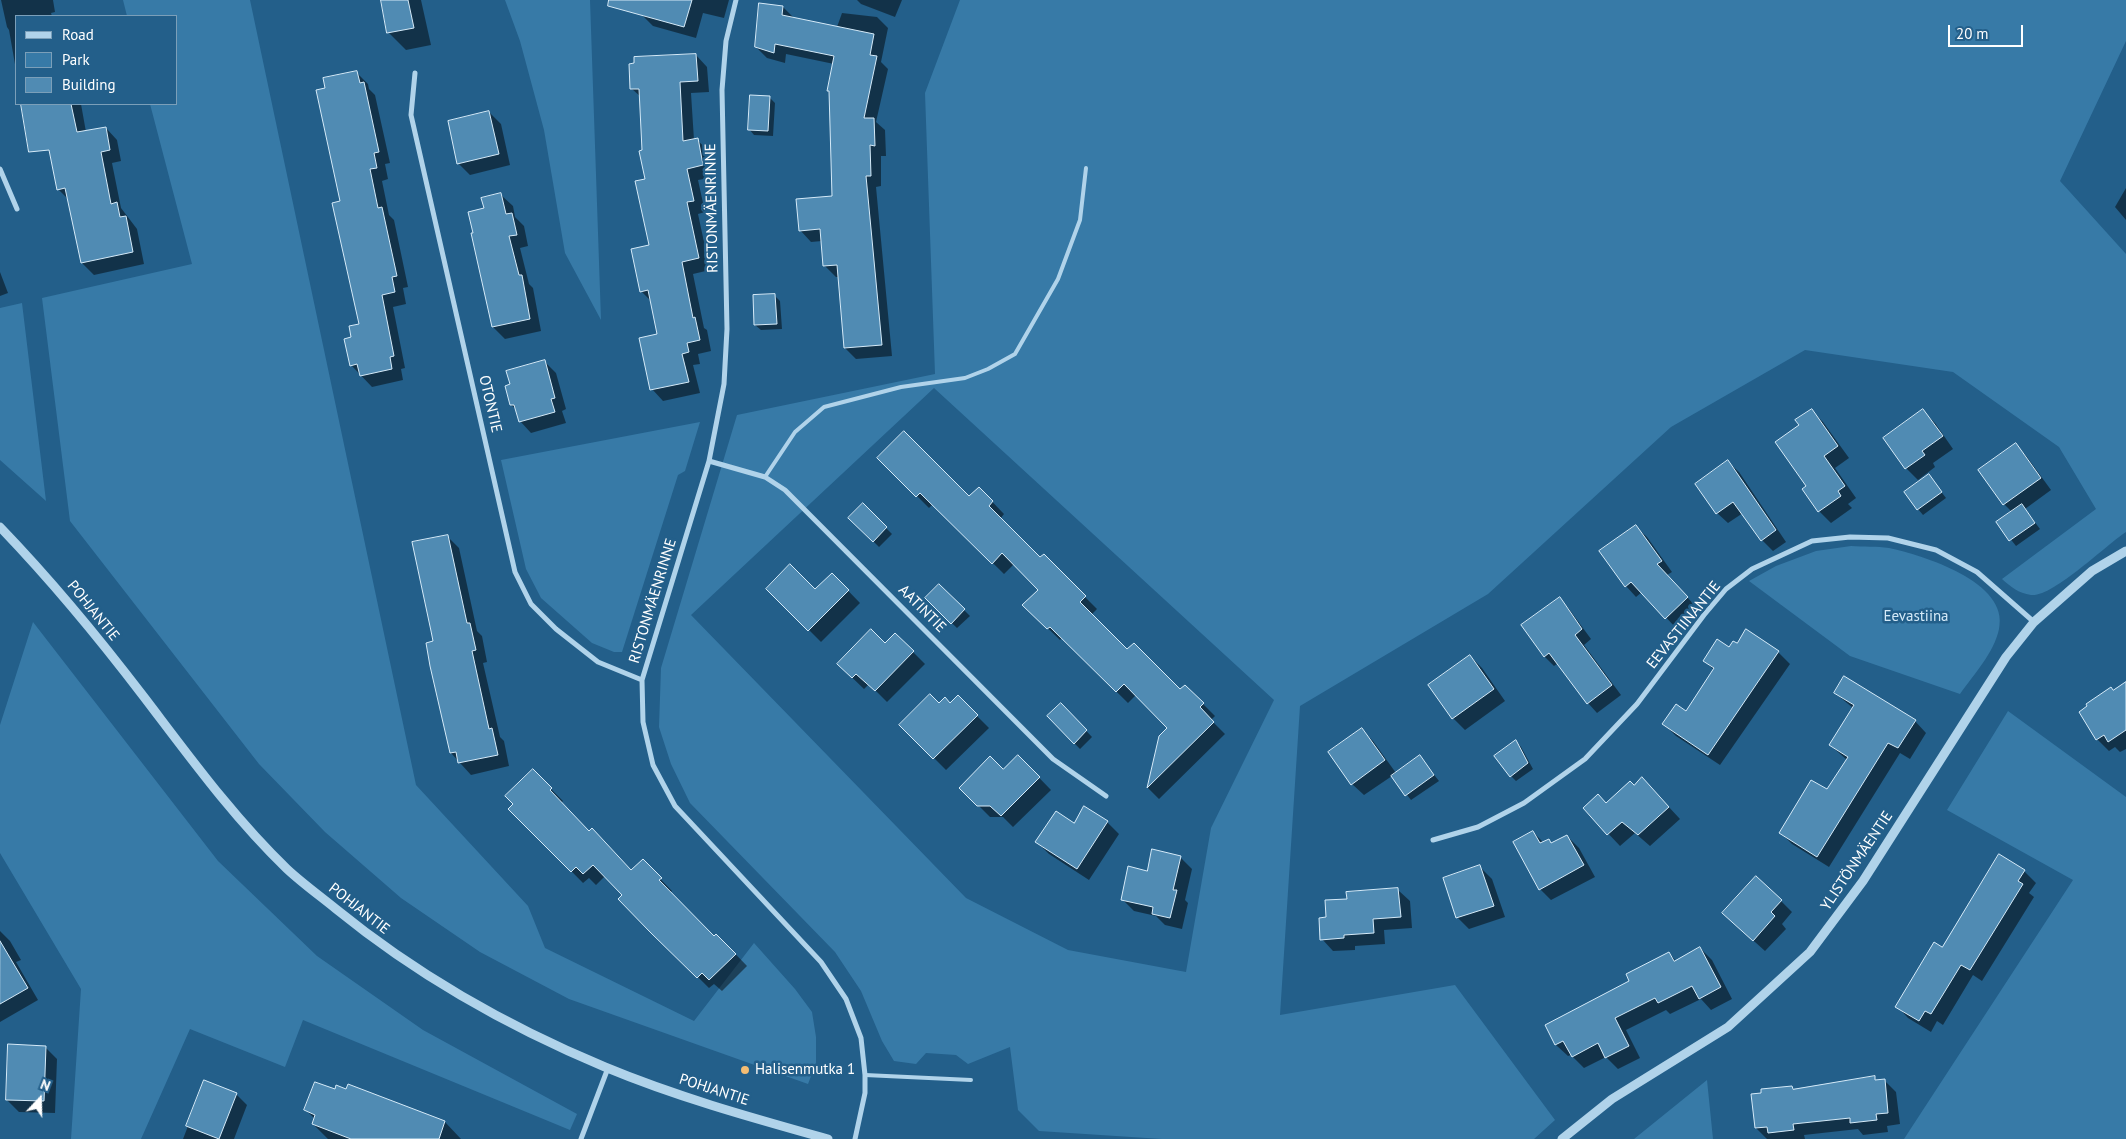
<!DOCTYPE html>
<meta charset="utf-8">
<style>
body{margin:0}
#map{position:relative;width:2126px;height:1139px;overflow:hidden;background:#235f8a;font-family:"PT Sans",sans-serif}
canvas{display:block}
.legend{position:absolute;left:15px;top:15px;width:162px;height:90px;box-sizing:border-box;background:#235f8a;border:1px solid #7b9fb9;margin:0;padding:6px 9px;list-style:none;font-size:15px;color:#fff}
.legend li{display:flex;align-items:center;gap:10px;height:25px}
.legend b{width:25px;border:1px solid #7b9fb9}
.north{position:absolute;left:15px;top:1074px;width:50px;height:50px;-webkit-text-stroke:4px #235f8a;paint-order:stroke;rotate:21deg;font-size:14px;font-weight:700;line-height:20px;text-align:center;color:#fff}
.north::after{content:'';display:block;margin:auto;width:18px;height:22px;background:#fff;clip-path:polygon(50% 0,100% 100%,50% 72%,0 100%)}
.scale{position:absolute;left:1948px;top:25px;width:75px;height:22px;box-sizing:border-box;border:2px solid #fff;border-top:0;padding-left:6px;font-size:15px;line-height:18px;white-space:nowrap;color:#fff;-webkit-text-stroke:4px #235f8a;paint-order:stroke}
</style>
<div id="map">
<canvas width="2126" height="1139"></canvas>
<ul class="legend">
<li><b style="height:6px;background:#b0d3ea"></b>Road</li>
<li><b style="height:14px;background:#377aa7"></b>Park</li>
<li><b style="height:14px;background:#508bb3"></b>Building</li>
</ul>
<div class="north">N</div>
<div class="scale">20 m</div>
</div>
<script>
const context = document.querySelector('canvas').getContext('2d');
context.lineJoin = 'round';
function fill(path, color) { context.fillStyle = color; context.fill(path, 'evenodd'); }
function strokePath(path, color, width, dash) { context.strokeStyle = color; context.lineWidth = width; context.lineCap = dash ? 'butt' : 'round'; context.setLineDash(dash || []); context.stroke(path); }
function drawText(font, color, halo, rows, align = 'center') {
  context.font = font + ' "PT Sans",sans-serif'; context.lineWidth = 5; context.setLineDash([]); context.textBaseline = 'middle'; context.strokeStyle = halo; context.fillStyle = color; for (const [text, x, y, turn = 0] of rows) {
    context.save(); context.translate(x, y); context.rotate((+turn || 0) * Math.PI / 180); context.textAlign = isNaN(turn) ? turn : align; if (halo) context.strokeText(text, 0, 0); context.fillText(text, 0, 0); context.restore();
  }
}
const green = new Path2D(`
 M 123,0 L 250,0 L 416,785 L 528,906 L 545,948 L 694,1021 L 754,943 L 795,989 L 812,1012 L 816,1037 L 816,1063 L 808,1084 L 569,999 L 480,952 L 401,898 L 325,832 L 259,764 L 70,521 L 42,298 L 192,264 L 150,104 L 176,104 L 176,16 L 127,16 Z
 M 505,0 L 590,0 L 601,320 L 565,253 L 544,130 L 520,41 Z
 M 960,0 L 2126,0 L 2126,41 L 2060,181 L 2126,254 L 2126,532 C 2106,545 2052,598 2031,595 C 2018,593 2011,587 2002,579 L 2096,509 L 2059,447 L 1953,372 L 1805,350 L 1671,427 L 1488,594 L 1300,706 L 1280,1015 L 1455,985 L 1555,1120 L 1534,1139 L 1162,1139 L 1039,1131 L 1018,1110 L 1010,1047 L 968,1064 L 956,1055 L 926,1053 L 916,1064 L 894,1061 L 882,1041 L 861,991 L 835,952 L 690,803 L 671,764 L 659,727 L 661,668 L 737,415 L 935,374 L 925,93 ZM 934,388 L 1274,700 L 1211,828 L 1186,972 L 1068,950 L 966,898 L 691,615 Z
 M 22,303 L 46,501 L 0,460 L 0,308 Z
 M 700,422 L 685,471 L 678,475 L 622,652 L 614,652 L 592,643 L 541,598 L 526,569 L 501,460 Z
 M 1851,546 C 1863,547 1877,546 1889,548 C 1922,555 2010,582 1999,629 C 1994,653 1974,674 1960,694 L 1850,656 L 1749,581 L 1776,566 L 1816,551 Z
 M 33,622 L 218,861 L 317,956 L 423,1030 L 577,1114 L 570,1130 L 303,1020 L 285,1067 L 190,1029 L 141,1139 L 71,1139 L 81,989 L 0,853 L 0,725 Z
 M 2008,711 L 2126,797 L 2126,1139 L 1904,1139 L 2073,880 L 1947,810 Z
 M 1707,1080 L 1713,1139 L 1634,1139 Z`);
const shadow = new Path2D(`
 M 1,0 L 53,0 L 55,12 L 51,13 L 52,16 L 16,16 L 16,70 L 9,30 L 7,27 Z
 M 382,0 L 421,0 L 431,45 L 406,50 L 389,33 Z
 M 645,0 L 729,0 L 724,18 L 703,13 L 696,38 L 653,26 L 641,14 Z
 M 857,0 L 902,0 L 895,17 L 861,4 Z
 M 783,7 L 794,18 L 837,27 L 842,13 L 877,17 L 888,28 L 881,62 L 888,69 L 876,122 L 885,130 L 886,156 L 881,156 L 881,186 L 876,187 L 892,356 L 856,359 L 845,348 L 839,277 L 836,277 L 825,266 L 822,241 L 811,242 L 800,230 L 833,198 L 830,93 L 828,91 L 834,64 L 786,54 L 785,63 L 767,58 L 756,47 Z
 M 696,55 L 707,67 L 709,92 L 691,93 L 694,140 L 697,140 L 709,151 L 714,177 L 698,180 L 705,212 L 698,214 L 710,270 L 693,274 L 704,328 L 707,330 L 711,351 L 698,354 L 700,364 L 693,365 L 700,393 L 663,401 L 652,389 L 659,335 L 652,302 L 641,291 L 650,246 L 641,97 L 632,89 Z
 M 356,72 L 368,84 L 369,89 L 375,95 L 390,163 L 385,164 L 388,179 L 382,181 L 389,215 L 394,220 L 408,287 L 403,288 L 406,304 L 393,307 L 405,368 L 401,369 L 403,380 L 372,387 L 351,365 L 353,338 L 360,325 L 327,89 Z
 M 769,97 L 775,103 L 773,136 L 754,135 L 749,129 Z
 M 30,104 L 81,104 L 86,132 L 106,128 L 117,140 L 121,161 L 112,163 L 121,208 L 137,229 L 144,264 L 94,275 L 82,263 L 69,200 L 58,189 L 46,124 L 31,113 Z
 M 489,112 L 501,124 L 510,165 L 470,175 L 458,163 Z
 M 2126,188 L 2126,220 L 2115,207 Z
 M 501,195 L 513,206 L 515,217 L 524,226 L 528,246 L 520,248 L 529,284 L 533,288 L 541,331 L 505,339 L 493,327 L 474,234 L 485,209 Z
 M 0,272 L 8,293 L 0,296 Z
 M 775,296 L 780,301 L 782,329 L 761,330 L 755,325 Z
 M 545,362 L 556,373 L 566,409 L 562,411 L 566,423 L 531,433 L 520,421 L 517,410 L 511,405 Z
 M 1811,410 L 1823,422 L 1849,458 L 1835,468 L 1856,498 L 1848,504 L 1852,508 L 1831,523 L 1819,511 L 1804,489 L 1808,487 L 1801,425 Z
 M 1923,411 L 1935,423 L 1953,449 L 1933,463 L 1935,467 L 1918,480 L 1906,468 Z
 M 2016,445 L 2027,457 L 2051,490 L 2025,509 L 2040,529 L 2016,546 L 1998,523 L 2012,512 L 2004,504 Z
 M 879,458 L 969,498 L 979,488 L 1004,514 L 1000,519 L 1040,559 L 1044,556 L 1097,609 L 1091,615 L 1127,651 L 1180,691 L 1185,686 L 1215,716 L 1211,720 L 1225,734 L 1159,799 L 1148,788 L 1160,736 L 1169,728 L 1136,695 L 1128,703 L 1062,638 L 1060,640 L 1024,605 L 1039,590 L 1014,564 L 1004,574 L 933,504 L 929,508 Z
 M 1728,462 L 1739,472 L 1786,542 L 1773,551 L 1762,540 L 1743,513 L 1728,523 L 1717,513 Z
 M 1929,476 L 1946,498 L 1923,515 L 1918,509 Z
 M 863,505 L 892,534 L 879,547 L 850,518 Z
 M 1636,527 L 1647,537 L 1672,572 L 1667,575 L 1697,608 L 1676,628 L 1642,592 L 1636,597 L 1626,586 L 1601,552 Z
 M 447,536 L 459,548 L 477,631 L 482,636 L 487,662 L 483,663 L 500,737 L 504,741 L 509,766 L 471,775 L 451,753 L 434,642 Z
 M 832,574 L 860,603 L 821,642 L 768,589 L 815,591 Z
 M 939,585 L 970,616 L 957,628 L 926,598 Z
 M 1560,599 L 1569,609 L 1591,639 L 1584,645 L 1621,695 L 1597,713 L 1588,703 L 1558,663 L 1554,666 L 1544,656 Z
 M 896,635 L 925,664 L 887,702 L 869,684 L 864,689 L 838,664 L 885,645 Z
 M 1729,649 L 1778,652 L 1790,664 L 1720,765 L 1676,736 L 1664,724 L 1686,712 L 1714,670 L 1704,660 Z
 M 1470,656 L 1482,668 L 1505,701 L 1465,730 L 1453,718 Z
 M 2126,683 L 2126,749 L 2120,752 L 2115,747 L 2109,751 L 2097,739 L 2113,691 Z
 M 1835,693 L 1915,721 L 1926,733 L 1910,759 L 1900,753 L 1829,867 L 1792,844 L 1780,832 L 1827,791 L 1847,760 L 1830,745 L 1853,708 Z
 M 958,697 L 989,728 L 946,770 L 901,725 L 939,705 L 950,705 Z
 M 1061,704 L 1092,737 L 1080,749 L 1048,716 Z
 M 1362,730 L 1373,741 L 1396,773 L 1420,757 L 1439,781 L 1411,800 L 1392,776 L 1364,795 L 1352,784 Z
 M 1516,741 L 1521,747 L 1533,769 L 1516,781 L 1511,776 Z
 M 1018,756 L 1051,790 L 1013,827 L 1003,817 L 990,817 L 961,788 L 1003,771 Z
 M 533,771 L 563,801 L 561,803 L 590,833 L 632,871 L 643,861 L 672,891 L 670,893 L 714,938 L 717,935 L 747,966 L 722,991 L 714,984 L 709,988 L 619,899 L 624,895 L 605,876 L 596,885 L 589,878 L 583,883 L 510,809 Z
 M 1634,786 L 1654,791 L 1680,819 L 1650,846 L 1635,833 L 1620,846 L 1584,808 L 1606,804 Z
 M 1107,822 L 1119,834 L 1089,880 L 1049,854 L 1037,842 L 1074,824 Z
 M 1533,832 L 1544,843 L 1548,840 L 1552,844 L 1567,836 L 1579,848 L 1595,877 L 1551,900 L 1540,889 Z
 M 1180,857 L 1192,869 L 1185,900 L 1188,903 L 1182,929 L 1165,925 L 1156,916 L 1134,911 L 1122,899 L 1148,872 Z
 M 1480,867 L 1492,879 L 1505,917 L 1469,929 L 1457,917 Z
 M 2024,871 L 2036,883 L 2029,893 L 2034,897 L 1982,981 L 1973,975 L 1943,1025 L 1937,1021 L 1931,1032 L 1908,1018 L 1897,1006 L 1943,949 Z
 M 1398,890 L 1410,901 L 1412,928 L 1384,930 L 1385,944 L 1355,946 L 1355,950 L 1333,951 L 1322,939 L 1328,918 L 1348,900 Z
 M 1781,901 L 1792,912 L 1782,924 L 1786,929 L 1765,951 L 1735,924 Z
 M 0,931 L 10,941 L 21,960 L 16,962 L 38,1000 L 0,1022 Z
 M 1700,948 L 1712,960 L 1732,999 L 1711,1010 L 1701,999 L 1670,1014 L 1666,1010 L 1626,1030 L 1640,1058 L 1618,1069 L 1606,1057 L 1584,1068 L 1571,1055 L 1568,1056 L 1556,1045 L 1547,1025 L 1631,982 L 1669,953 L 1676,961 Z
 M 45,1047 L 57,1059 L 55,1113 L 19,1112 L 7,1100 Z
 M 1874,1078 L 1877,1081 L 1884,1080 L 1896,1092 L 1900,1124 L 1887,1126 L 1888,1132 L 1863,1135 L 1858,1129 L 1804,1135 L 1805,1139 L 1767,1139 L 1756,1128 L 1792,1087 L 1795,1090 Z
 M 205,1082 L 236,1094 L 247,1105 L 234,1139 L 183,1139 Z
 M 349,1085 L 445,1122 L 461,1139 L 328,1139 L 313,1124 L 315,1119 L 306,1110 L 335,1091 L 347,1090 Z`);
const building = new Path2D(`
 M 381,0 L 408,0 L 414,28 L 387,33 Z
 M 609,0 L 692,0 L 684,27 L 608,6 Z
 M 759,3 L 783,6 L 782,15 L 874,34 L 870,55 L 877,56 L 864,118 L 874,118 L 875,146 L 870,145 L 871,176 L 866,176 L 882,345 L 844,348 L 837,265 L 823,266 L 820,229 L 799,231 L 796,199 L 832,196 L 829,91 L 827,91 L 834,56 L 775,44 L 774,53 L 755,47 Z
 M 696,54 L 698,81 L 680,82 L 683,141 L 698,138 L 703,165 L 687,169 L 694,201 L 687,202 L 699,258 L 682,262 L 693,318 L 695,317 L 700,340 L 687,343 L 689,352 L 682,354 L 689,382 L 650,390 L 639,338 L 657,334 L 648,290 L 640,292 L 631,249 L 649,245 L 635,181 L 645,179 L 639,151 L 642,150 L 639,89 L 630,89 L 629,64 L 634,63 L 634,57 Z
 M 357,71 L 360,83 L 364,82 L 379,152 L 374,153 L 377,168 L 370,169 L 378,208 L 382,207 L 397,276 L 392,277 L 395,292 L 382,295 L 394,356 L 390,357 L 392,369 L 360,376 L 357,364 L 350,366 L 344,339 L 351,337 L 349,326 L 359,324 L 332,203 L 340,201 L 316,90 L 325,88 L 323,78 Z
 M 750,95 L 770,96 L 768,131 L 748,130 Z
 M 21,104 L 71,104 L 77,132 L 106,127 L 110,150 L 101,152 L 111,204 L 117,202 L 120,217 L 126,216 L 133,252 L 81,263 L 65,188 L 57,190 L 49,150 L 29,152 Z
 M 489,111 L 499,154 L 457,164 L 448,121 Z
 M 501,193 L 506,214 L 512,213 L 517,235 L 509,236 L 519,275 L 522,275 L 530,319 L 492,327 L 471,233 L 473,233 L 468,212 L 484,208 L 481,198 Z
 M 775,294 L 777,324 L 754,325 L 753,295 Z
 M 545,360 L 555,398 L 551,399 L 555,412 L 519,422 L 514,405 L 510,405 L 505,386 L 510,384 L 506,371 Z
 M 1812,409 L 1838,446 L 1824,456 L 1845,486 L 1838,491 L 1841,496 L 1818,512 L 1802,489 L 1806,486 L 1775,442 L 1799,425 L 1795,420 Z
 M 1923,409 L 1943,436 L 1922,451 L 1925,455 L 1905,469 L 1883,438 Z
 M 904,431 L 969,496 L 979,487 L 993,501 L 989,506 L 1040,557 L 1044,554 L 1086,596 L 1080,602 L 1127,649 L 1134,643 L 1180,689 L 1185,685 L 1204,703 L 1200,707 L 1214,722 L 1147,788 L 1159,736 L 1167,728 L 1124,684 L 1116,692 L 1050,627 L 1047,629 L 1022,605 L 1038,590 L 1002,553 L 992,564 L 920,493 L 916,497 L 877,458 Z
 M 2016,443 L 2041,478 L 2003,505 L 1978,470 Z
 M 1728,460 L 1776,530 L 1761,541 L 1733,502 L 1716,514 L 1695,484 Z
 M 1929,474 L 1942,492 L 1917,510 L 1904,492 Z
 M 863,503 L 887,527 L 873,542 L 848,518 Z
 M 2022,504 L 2035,523 L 2009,541 L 1996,522 Z
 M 1636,525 L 1662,561 L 1657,564 L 1688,597 L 1665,619 L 1631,582 L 1625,587 L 1599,551 Z
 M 448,535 L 467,623 L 470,623 L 476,650 L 472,651 L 489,729 L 492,728 L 498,755 L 458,763 L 456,752 L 450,753 L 430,666 L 426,643 L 433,641 L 431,631 L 412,542 Z
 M 790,564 L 815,589 L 832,573 L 849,590 L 808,631 L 766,589 Z
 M 939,584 L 965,609 L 951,624 L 925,598 Z
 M 1560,597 L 1582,629 L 1575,635 L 1612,685 L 1587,704 L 1549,653 L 1544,657 L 1521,625 Z
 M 871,629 L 885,643 L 895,633 L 914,651 L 875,691 L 856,674 L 852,678 L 837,664 Z
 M 1746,629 L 1779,651 L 1708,755 L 1662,724 L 1676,704 L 1686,711 L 1714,668 L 1703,661 L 1717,639 L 1729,647 L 1733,641 L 1737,643 Z
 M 1470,655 L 1494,689 L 1452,719 L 1428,685 Z
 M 1844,676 L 1916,720 L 1898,748 L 1888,743 L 1817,857 L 1779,833 L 1811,780 L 1827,789 L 1848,757 L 1829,745 L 1854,705 L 1834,693 Z
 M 2126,682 L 2126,730 L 2108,742 L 2104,735 L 2096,740 L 2079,712 L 2087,706 L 2086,704 L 2111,687 L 2113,690 Z
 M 930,694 L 939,703 L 945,697 L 950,703 L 958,695 L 978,715 L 933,759 L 899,725 Z
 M 1061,703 L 1087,730 L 1074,744 L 1047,716 Z
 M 1362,728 L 1385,760 L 1351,785 L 1328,752 Z
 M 1516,740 L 1528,763 L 1510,777 L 1494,756 Z
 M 1018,755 L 1040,777 L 1001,816 L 990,806 L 977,806 L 959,788 L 990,756 L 1003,769 Z
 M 1420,755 L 1434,775 L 1405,796 L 1391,776 Z
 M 533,769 L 552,788 L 550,790 L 589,831 L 592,828 L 631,870 L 643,859 L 662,878 L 659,880 L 714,936 L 716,934 L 736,954 L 709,980 L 702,973 L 697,978 L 650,932 L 618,899 L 622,895 L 593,865 L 583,874 L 576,867 L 571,872 L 508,809 L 513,804 L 505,796 Z
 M 1642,777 L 1669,807 L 1638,835 L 1622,822 L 1607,835 L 1583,808 L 1598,794 L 1606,803 L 1630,781 L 1634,785 Z
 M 1084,806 L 1108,821 L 1077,869 L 1035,842 L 1056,811 L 1074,823 Z
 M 1533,831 L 1540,843 L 1549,839 L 1551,843 L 1567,835 L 1584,865 L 1539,890 L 1513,842 Z
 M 1152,849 L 1181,856 L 1173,890 L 1177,890 L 1170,918 L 1152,914 L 1153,907 L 1121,900 L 1128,866 L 1147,871 Z
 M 1999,854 L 2025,870 L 2018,881 L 2023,884 L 1970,970 L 1961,965 L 1931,1014 L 1925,1011 L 1919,1021 L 1895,1007 L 1934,942 L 1942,947 Z
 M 1480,865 L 1494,906 L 1456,918 L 1443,878 Z
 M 1756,876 L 1782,900 L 1771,912 L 1775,916 L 1753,941 L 1722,913 Z
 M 1398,888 L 1401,917 L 1373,919 L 1374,933 L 1344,935 L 1344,938 L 1320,940 L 1319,918 L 1326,917 L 1325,900 L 1347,899 L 1346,892 Z
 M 0,941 L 28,988 L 0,1004 Z
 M 1700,947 L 1721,987 L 1699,999 L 1692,986 L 1658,1003 L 1655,998 L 1615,1018 L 1629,1046 L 1605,1058 L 1598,1043 L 1572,1057 L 1563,1041 L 1555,1045 L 1545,1025 L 1629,981 L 1626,974 L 1669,952 L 1674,961 Z
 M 8,1044 L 46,1046 L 44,1101 L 6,1100 Z
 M 1875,1076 L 1875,1080 L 1885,1079 L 1888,1113 L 1876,1114 L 1877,1120 L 1850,1123 L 1850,1118 L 1793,1124 L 1794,1130 L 1768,1133 L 1767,1127 L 1755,1128 L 1751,1094 L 1761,1093 L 1761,1089 L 1792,1086 L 1793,1089 Z
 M 204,1080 L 237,1093 L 219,1139 L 186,1126 Z
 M 315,1082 L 335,1089 L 336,1085 L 346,1089 L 348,1084 L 445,1121 L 439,1139 L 351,1139 L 312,1124 L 315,1115 L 304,1110 Z`);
const service = new Path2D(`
 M 765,477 L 795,432 L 824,407 L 901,387 L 965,378 L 988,369 L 1015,354 L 1058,279 L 1080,220 L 1086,168
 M 865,1075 L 971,1080`);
const minor = new Path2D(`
 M 736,0 L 726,41 L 722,90 L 727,329 L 724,384 L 709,461 L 642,680 L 643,722 L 653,765 L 675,806 L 821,962 L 846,999 L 861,1038 L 865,1075 L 865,1093 L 855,1139
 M 415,73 L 411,115 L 515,572 L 531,604 L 556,629 L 598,662 L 642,680
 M 0,169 L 17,209
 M 709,461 L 765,477 L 785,490 L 1053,759 L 1106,796
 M 1433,840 L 1478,827 L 1524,803 L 1585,759 L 1637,704 L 1704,615 L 1726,589 L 1752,569 L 1812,541 L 1850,537 L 1888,538 L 1936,550 L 1977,572 L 2034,622
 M 581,1139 L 608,1068`);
const tertiary = new Path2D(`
 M 0,527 C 52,581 99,638 144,697 C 189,756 233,817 287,869 C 302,883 320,896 336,909 C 417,975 509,1027 605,1067 C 677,1097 753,1118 828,1139
 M 1562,1139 L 1612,1099 L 1728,1027 L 1810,952 L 1863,881 L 2006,657 L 2034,622 L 2092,571 L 2126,551`);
const markers = [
 [745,1070,5,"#f5bd73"]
];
const streetNames = [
 ["RISTONMÄENRINNE",712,208,-91],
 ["OTONTIE",490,404,77],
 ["RISTONMÄENRINNE",653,601,-73],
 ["AATINTIE",922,609,45],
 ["POHJANTIE",93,611,51],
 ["EEVASTIINANTIE",1684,625,-51],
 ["YLISTÖNMÄENTIE",1857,861,-56],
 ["POHJANTIE",359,909,38],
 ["POHJANTIE",714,1090,18]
];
const parkNames = [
 ["Eevastiina",1916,617]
];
const poiNames = [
 ["Halisenmutka 1",755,1070]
];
fill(green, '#377aa7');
fill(shadow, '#0007');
fill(building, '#508bb3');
strokePath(building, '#d5eaf8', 1);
strokePath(service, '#b0d3ea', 4);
strokePath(minor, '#b0d3ea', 5);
strokePath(tertiary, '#b0d3ea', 9);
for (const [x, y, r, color] of markers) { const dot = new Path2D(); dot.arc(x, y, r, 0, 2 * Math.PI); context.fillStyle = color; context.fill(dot); strokePath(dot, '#235f8a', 2); }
drawText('15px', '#fff', '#235f8a', streetNames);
drawText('15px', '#d5eaf8', '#235f8a', parkNames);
drawText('15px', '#fff', '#235f8a', poiNames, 'left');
</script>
